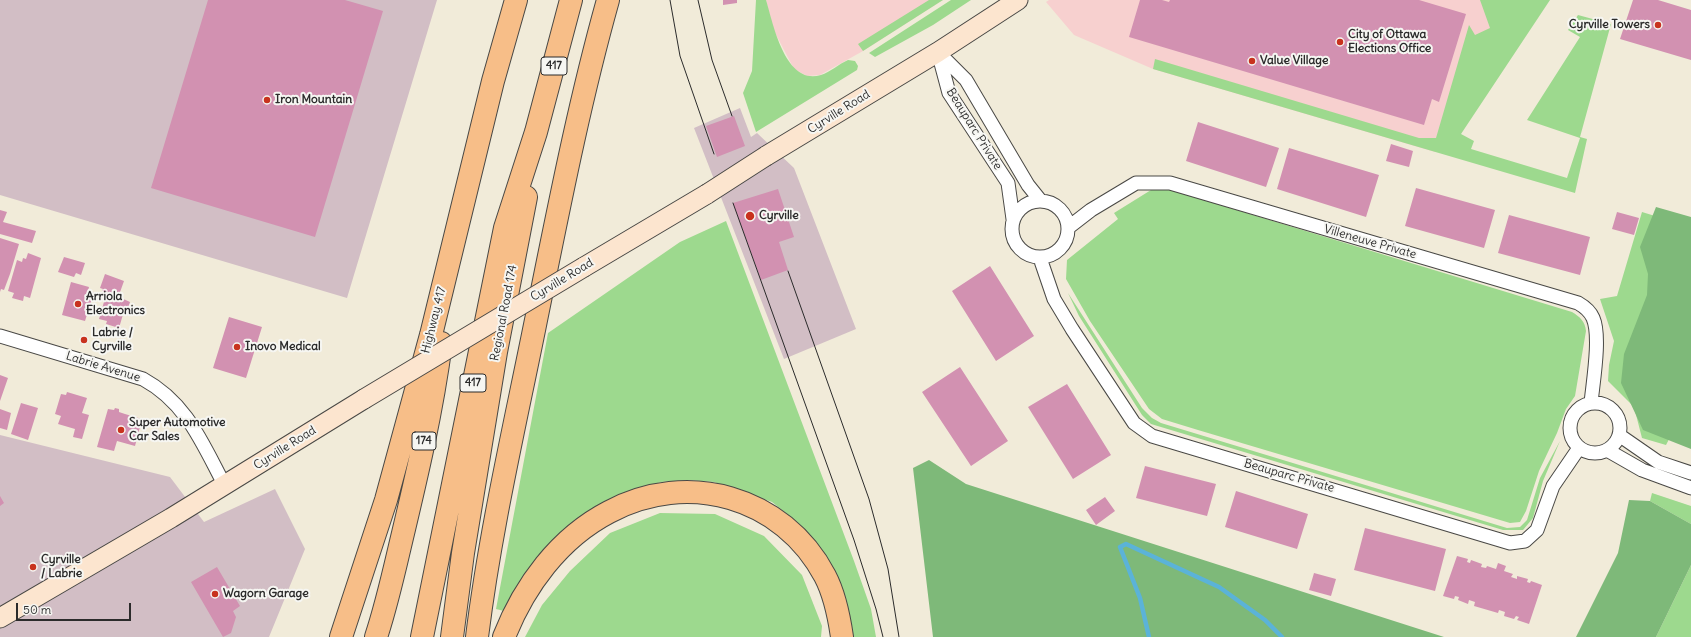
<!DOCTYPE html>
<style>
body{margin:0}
#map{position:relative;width:1691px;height:637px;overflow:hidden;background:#f1ebd9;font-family:Delius,sans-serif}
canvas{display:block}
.scale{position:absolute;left:16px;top:603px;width:115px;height:18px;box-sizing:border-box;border:2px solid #2b2b2b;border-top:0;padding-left:5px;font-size:12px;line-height:14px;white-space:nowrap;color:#2b2b2b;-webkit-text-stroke:3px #f6f6f2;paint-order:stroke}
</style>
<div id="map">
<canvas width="1691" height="637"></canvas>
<div class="scale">50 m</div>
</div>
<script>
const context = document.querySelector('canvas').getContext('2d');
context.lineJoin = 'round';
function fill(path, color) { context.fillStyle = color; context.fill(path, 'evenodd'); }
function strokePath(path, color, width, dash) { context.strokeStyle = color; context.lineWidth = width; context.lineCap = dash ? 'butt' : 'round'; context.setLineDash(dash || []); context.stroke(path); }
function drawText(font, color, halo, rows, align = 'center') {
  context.font = font + ' Delius,sans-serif'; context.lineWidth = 4; context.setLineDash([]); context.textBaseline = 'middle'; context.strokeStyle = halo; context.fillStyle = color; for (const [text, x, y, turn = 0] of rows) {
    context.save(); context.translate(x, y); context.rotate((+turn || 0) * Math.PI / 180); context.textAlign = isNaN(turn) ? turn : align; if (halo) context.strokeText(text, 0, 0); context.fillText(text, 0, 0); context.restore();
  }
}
const built = new Path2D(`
 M 766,0 L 943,0 L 863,51 L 820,75 L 807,76 L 794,69 L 773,29 Z
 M 1049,0 L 1534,0 L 1435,152 L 1153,69 L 1074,35 L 1046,2 Z`);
const industrial = new Path2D(`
 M 0,0 L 437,0 L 347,298 L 0,195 Z
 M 740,108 L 751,137 L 757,133 L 794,168 L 856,329 L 784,359 L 694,128 Z
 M 0,435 L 170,477 L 204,522 L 275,489 L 305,549 L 269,637 L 0,637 Z`);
const green = new Path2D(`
 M 756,0 L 766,0 C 773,23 785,86 821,75 C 830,72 839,64 848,60 L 855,61 L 858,66 L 857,70 L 756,132 L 743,93 L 752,71 Z
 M 929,0 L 943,0 L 863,51 L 858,44 Z
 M 951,0 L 971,0 L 933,25 L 875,57 L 869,53 Z
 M 1480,0 L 1550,0 L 1461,134 L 1474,141 L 1471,149 L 1567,178 L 1580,138 L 1527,120 L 1580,37 L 1568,30 L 1578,15 L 1611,24 L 1580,137 L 1587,139 L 1575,193 L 1153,69 L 1155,59 L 1419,138 L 1436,138 L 1469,25 L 1475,35 L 1490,28 Z
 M 1151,190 L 1171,190 L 1572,312 C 1580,317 1585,321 1586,331 L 1575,396 L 1566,409 L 1557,433 L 1539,471 L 1526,511 L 1520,522 L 1510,523 L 1198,430 L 1162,419 L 1149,409 L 1090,321 L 1066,279 L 1067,260 L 1118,219 L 1114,213 Z
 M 1642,212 L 1691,227 L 1691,397 L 1666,445 L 1642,438 L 1634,407 L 1608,381 L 1609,365 L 1614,341 L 1600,299 L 1617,296 Z
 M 726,221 L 854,561 L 871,609 L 876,637 L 850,637 L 816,543 L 797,522 L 772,502 L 714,482 L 689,480 L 661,482 L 637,490 L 504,611 L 496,609 L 548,333 L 680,242 Z
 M 1068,293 L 1142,408 L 1152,418 L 1161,423 L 1507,528 L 1520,527 L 1527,520 L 1540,478 L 1560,441 L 1543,481 L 1533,518 L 1523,530 L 1503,530 L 1151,424 L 1142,415 L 1079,316 Z
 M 1652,493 L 1691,506 L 1691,524 L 1650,501 Z
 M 660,513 L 715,514 L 764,536 L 802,575 L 822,626 L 821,637 L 525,637 L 542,605 L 570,571 L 610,533 Z
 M 1691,565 L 1691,637 L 1656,637 Z`);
const forest = new Path2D(`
 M 1656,207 L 1691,217 L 1691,449 L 1643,430 L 1621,383 L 1624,354 L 1647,295 L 1648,274 L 1640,247 Z
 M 929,460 L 966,484 L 1444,637 L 933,637 L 913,468 Z
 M 1629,500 L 1650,501 L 1691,524 L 1691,565 L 1656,637 L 1576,637 L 1618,553 Z`);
const stream = new Path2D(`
 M 1149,637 L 1140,598 L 1120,547 L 1126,544 L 1219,587 L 1265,620 L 1282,637`);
const building = new Path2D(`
 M 208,0 L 345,0 L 383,11 L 315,237 L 151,188 Z
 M 723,0 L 737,0 L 737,3 L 723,5 Z
 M 1140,0 L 1162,0 L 1169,2 L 1170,0 L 1419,0 L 1466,14 L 1439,102 L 1432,99 L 1424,125 L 1129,37 Z
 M 1633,0 L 1658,0 L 1691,10 L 1691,60 L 1620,39 Z
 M 734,116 L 745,146 L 717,157 L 706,126 Z
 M 1198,122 L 1279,148 L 1266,187 L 1186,161 Z
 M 1391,144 L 1413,151 L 1409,167 L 1386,161 Z
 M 1289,148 L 1379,175 L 1366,217 L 1277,189 Z
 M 1416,188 L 1495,210 L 1484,248 L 1405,226 Z
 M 778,189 L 794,237 L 779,242 L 788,270 L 761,280 L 733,203 Z
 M 0,210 L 7,212 L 3,222 L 36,231 L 32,243 L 0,234 Z
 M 1617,212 L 1639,218 L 1634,235 L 1612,229 Z
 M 1509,215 L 1590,237 L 1580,275 L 1498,253 Z
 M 0,238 L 19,244 L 10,274 L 4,290 L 1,289 L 0,292 Z
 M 28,253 L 41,258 L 30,298 L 24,296 L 23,301 L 12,298 L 14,293 L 8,291 L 17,260 L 22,262 L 23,258 L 26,259 Z
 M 64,257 L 85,263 L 81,275 L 76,273 L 74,277 L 58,272 Z
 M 990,266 L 1034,336 L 996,361 L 952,291 Z
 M 105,274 L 124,281 L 119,295 L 102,291 L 103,289 L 100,288 Z
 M 71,282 L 89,287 L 88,291 L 94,292 L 85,321 L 62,315 Z
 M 106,295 L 116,298 L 117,296 L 130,302 L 127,312 L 124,311 L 119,328 L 106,324 L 107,321 L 99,319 Z
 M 229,317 L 262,327 L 246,378 L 213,368 Z
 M 960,367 L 1008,441 L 971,466 L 922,392 Z
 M 0,375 L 8,378 L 0,401 Z
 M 1067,384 L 1111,455 L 1073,479 L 1028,407 Z
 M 67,392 L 87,398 L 82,413 L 89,415 L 82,439 L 73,437 L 75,429 L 58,424 L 61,416 L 55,414 L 61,394 L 66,395 Z
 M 21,403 L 38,408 L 28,440 L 11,434 Z
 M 115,408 L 119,409 L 119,412 L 125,414 L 142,419 L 135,446 L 117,441 L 114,451 L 97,447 L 108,409 L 114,410 Z
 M 0,409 L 11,413 L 7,430 L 0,428 Z
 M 1145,466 L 1216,484 L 1207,516 L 1136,498 Z
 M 1236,491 L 1308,514 L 1297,549 L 1225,527 Z
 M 0,496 L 4,503 L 0,506 Z
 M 1105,497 L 1115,511 L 1096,525 L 1086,510 Z
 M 1365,528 L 1446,549 L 1435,591 L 1354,570 Z
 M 1457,556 L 1468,559 L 1467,562 L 1470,563 L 1471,560 L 1482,564 L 1481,567 L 1486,568 L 1487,566 L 1496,569 L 1498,563 L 1506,566 L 1504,571 L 1513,574 L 1511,577 L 1517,579 L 1517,576 L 1528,579 L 1527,582 L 1530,583 L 1531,581 L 1542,585 L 1529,624 L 1517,620 L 1519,617 L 1516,616 L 1514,619 L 1504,616 L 1505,612 L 1499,610 L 1498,613 L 1474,606 L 1475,602 L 1469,600 L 1468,604 L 1458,600 L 1459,597 L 1455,596 L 1454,599 L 1443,596 Z
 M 217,567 L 240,606 L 233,611 L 236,617 L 231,633 L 223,637 L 191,582 Z
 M 1314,573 L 1336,579 L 1331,596 L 1309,590 Z`);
const minor = new Path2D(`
 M 938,52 L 949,93 L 1008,183 L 1013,219
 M 939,53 L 966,80 L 1028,185 L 1040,200
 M1012 229a28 28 0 1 1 56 0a28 28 0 1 1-56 0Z
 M 1069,227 L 1091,210 L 1136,183 L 1170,183 L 1578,303 C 1585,307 1590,311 1593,318 C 1601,336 1593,382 1591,403
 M 1040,258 L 1054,299 L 1072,329 L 1134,423 L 1152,436 L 1510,543 L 1525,541 L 1537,530 L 1553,486 L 1579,448
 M 0,336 L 143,379 C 187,403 202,443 225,486
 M1570 428a25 25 0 1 1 50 0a25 25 0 1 1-50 0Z
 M 1619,435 L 1658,462 L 1691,473
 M 1607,450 L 1642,470 L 1691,488`);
const secondary = new Path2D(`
 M 766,156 L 938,52 L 1018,0
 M 584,267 L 707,194
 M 0,618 L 171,518 L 364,399`);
const motorway = new Path2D(`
 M 341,637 L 386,500 L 431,335 L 493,81 L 516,0
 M 376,637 C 386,607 393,576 400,546 C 416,479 432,412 441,343
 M 422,637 L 505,228 L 536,132 L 571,0
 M 452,637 L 463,553 L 496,352 L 526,197
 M 477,637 C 490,532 514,429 535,325 C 557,217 578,107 608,0
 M 504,637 C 524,586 559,538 609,512 C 687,470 783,496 825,576 C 835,595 839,616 842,637`);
const tram = new Path2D(`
 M 670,0 L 680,56 L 714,154
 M 698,0 L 712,60 L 732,116
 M 733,203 L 854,540 L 876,609 L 883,637
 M 788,271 L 869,499 L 888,569 L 899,637`);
const secondaryBridge = new Path2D(`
 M 707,194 L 766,156
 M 364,399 L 584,267`);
const markers = [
 [1658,25,4,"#c8321e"],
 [1340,42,4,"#c8321e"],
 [1252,61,4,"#c8321e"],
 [267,100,4,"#c8321e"],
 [750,216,5,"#c8321e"],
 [78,304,4,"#c8321e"],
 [84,340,4,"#c8321e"],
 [237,347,4,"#c8321e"],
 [121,430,4,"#c8321e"],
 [33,567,4,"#c8321e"],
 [215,594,4,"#c8321e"]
];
const shields = [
 [554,66,26],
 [473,383,26],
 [424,441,24]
];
const shieldNames = [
 ["417",554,66],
 ["417",473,383],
 ["174",424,441]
];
const poiNames = [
 ["Cyrville Towers",1650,25,"right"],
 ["City of Ottawa",1348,35],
 ["Elections Office",1348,49],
 ["Value Village",1260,61],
 ["Iron Mountain",275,100],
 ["Cyrville",759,216],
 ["Arriola",86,297],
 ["Electronics",86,311],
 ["Labrie /",92,333],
 ["Cyrville",92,347],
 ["Inovo Medical",245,347],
 ["Super Automotive",129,423],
 ["Car Sales",129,437],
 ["Cyrville",41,560],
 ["/ Labrie",41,574],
 ["Wagorn Garage",223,594]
];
const streetNames = [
 ["Cyrville Road",839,112,-32],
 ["Beauparc Private",974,129,58],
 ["Villeneuve Private",1370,242,16],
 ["Cyrville Road",562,280,-31],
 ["Regional Road 174",504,313,-79],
 ["Highway 417",434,320,-76],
 ["Labrie Avenue",103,367,17],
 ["Cyrville Road",285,448,-32],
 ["Beauparc Private",1289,476,16]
];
fill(built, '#f7d0cf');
fill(industrial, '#d2bec5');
fill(green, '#9dd98e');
fill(forest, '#7eb979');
strokePath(stream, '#5bb3d8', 4.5);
fill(building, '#d291b1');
strokePath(minor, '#494845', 15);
strokePath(secondary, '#494845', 21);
strokePath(motorway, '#494845', 24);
strokePath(minor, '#fff', 13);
strokePath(secondary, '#fce5cf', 19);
strokePath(motorway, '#f7be88', 22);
strokePath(tram, '#2b2b2b', 1);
strokePath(secondaryBridge, '#494845', 21, []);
strokePath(secondaryBridge, '#fce5cf', 19);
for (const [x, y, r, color] of markers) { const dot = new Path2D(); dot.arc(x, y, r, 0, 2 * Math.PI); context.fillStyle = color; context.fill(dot); strokePath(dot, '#f6f6f2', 1.5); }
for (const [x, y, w] of shields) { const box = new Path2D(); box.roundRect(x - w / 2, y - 9, w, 18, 3); context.fillStyle = '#f6f6f2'; context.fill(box); strokePath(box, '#2b2b2b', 1); }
drawText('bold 11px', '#2b2b2b', null, shieldNames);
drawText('bold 12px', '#2b2b2b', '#f6f6f2', poiNames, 'left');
drawText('12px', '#2b2b2b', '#f6f6f2', streetNames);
</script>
